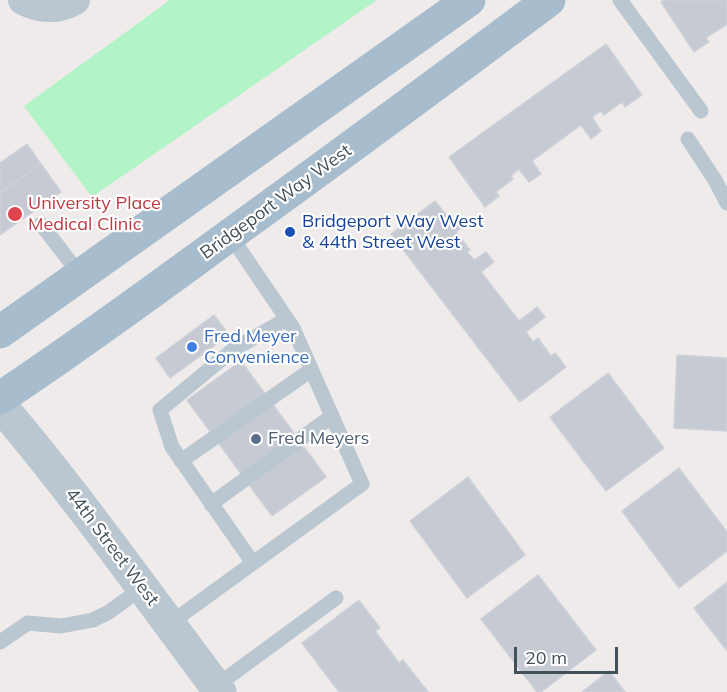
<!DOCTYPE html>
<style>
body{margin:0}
#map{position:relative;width:727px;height:692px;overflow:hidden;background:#efebeb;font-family:Mulish,sans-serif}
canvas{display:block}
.scale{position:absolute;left:514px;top:647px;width:104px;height:27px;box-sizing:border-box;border:3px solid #42505a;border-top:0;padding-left:8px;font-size:18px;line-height:21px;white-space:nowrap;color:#42505a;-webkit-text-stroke:4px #fff;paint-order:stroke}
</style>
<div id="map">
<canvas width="727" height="692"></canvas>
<div class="scale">20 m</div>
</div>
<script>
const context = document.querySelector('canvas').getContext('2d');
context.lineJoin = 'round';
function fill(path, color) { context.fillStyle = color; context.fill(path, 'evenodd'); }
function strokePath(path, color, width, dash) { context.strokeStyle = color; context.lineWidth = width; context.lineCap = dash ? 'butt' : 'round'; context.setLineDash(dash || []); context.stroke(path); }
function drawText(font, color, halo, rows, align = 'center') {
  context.font = font + ' Mulish,sans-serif'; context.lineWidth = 4.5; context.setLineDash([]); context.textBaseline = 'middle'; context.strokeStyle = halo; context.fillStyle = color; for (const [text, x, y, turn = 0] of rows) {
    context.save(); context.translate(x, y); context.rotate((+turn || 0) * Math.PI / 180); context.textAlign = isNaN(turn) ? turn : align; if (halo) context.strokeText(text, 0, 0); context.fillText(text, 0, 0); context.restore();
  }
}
const green = new Path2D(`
 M 170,0 L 377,0 L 92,197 L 24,106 Z`);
const building = new Path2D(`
 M 664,0 L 727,0 L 727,24 L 706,38 L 709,42 L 694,52 L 661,2 Z
 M 606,44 L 642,95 L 625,107 L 622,102 L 604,115 L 601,111 L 592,117 L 601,131 L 591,139 L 581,125 L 532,161 L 541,174 L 529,182 L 519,169 L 511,176 L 513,179 L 496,192 L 499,196 L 485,207 L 449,157 Z
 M 27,144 L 41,164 L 0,193 L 0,163 Z
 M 41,164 L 61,192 L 0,235 L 0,193 Z
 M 435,201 L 447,216 L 450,213 L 462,227 L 456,232 L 470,250 L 467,252 L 474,260 L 486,252 L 494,262 L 481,272 L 519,321 L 537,307 L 545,317 L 526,332 L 533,342 L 538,338 L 551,356 L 555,353 L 566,367 L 520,402 L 391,234 Z
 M 214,315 L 229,335 L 170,378 L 156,358 Z
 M 677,355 L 727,358 L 727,431 L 674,428 Z
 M 241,361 L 326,477 L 272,516 L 187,400 Z
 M 608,373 L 664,448 L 606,491 L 550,417 Z
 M 679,468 L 727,532 L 727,551 L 679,588 L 622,511 Z
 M 468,477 L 525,555 L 467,598 L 410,521 Z
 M 538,575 L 596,650 L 541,692 L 537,692 L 481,619 Z
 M 727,582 L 727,651 L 694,608 Z
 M 359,600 L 380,628 L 375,631 L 399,663 L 403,660 L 428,692 L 339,692 L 302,643 Z
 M 609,671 L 625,692 L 582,692 Z`);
const service = new Path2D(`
 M 620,0 L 701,111
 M 688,139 L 715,180 L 727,203
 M 41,224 L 81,276
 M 181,461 L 311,370
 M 211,504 L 332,416
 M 253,563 L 172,447 L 160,410 L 234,349 L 287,319
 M 169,624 L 362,484 L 293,328 L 230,235
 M 0,642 L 28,623 L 61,626 L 93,620 L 109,612 L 142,588
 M 216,686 L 336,598`);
const minor = new Path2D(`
 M 23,0 C 40,9 58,10 75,0`);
const tertiary = new Path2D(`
 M 0,405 C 78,497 148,596 220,692`);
const primary = new Path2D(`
 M 0,332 L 469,0
 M 0,398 C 76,348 149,294 223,240 C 332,161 441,81 549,0`);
const markers = [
 [15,214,8,"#e0444e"],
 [290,232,6,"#1a4fb4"],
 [192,347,6,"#3f7fe0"],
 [256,439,6,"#5c6f8a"]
];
const streetNames = [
 ["Bridgeport Way West",276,202,-36],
 ["44th Street West",112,547,53]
];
const healthNames = [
 ["University Place",28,204],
 ["Medical Clinic",28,225]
];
const transitNames = [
 ["Bridgeport Way West",302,222],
 ["& 44th Street West",302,243]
];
const shopNames = [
 ["Fred Meyer",204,337],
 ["Convenience",204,358]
];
const serviceNames = [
 ["Fred Meyers",268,439]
];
fill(green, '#b2f3c8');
fill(building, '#c6cad2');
strokePath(building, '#ced1d8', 1.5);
strokePath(service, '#bac7d0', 15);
strokePath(minor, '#bac7d0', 30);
strokePath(tertiary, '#bac7d0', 33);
strokePath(primary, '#a7bdce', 33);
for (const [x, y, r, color] of markers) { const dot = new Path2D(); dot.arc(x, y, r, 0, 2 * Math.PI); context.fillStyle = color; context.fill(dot); strokePath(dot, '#fff', 2); }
drawText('18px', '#42505a', '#fff', streetNames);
drawText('18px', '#be3a42', '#fff', healthNames, 'left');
drawText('18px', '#164399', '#fff', transitNames, 'left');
drawText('18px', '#366cbe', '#fff', shopNames, 'left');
drawText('18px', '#4e5e75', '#fff', serviceNames, 'left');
</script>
